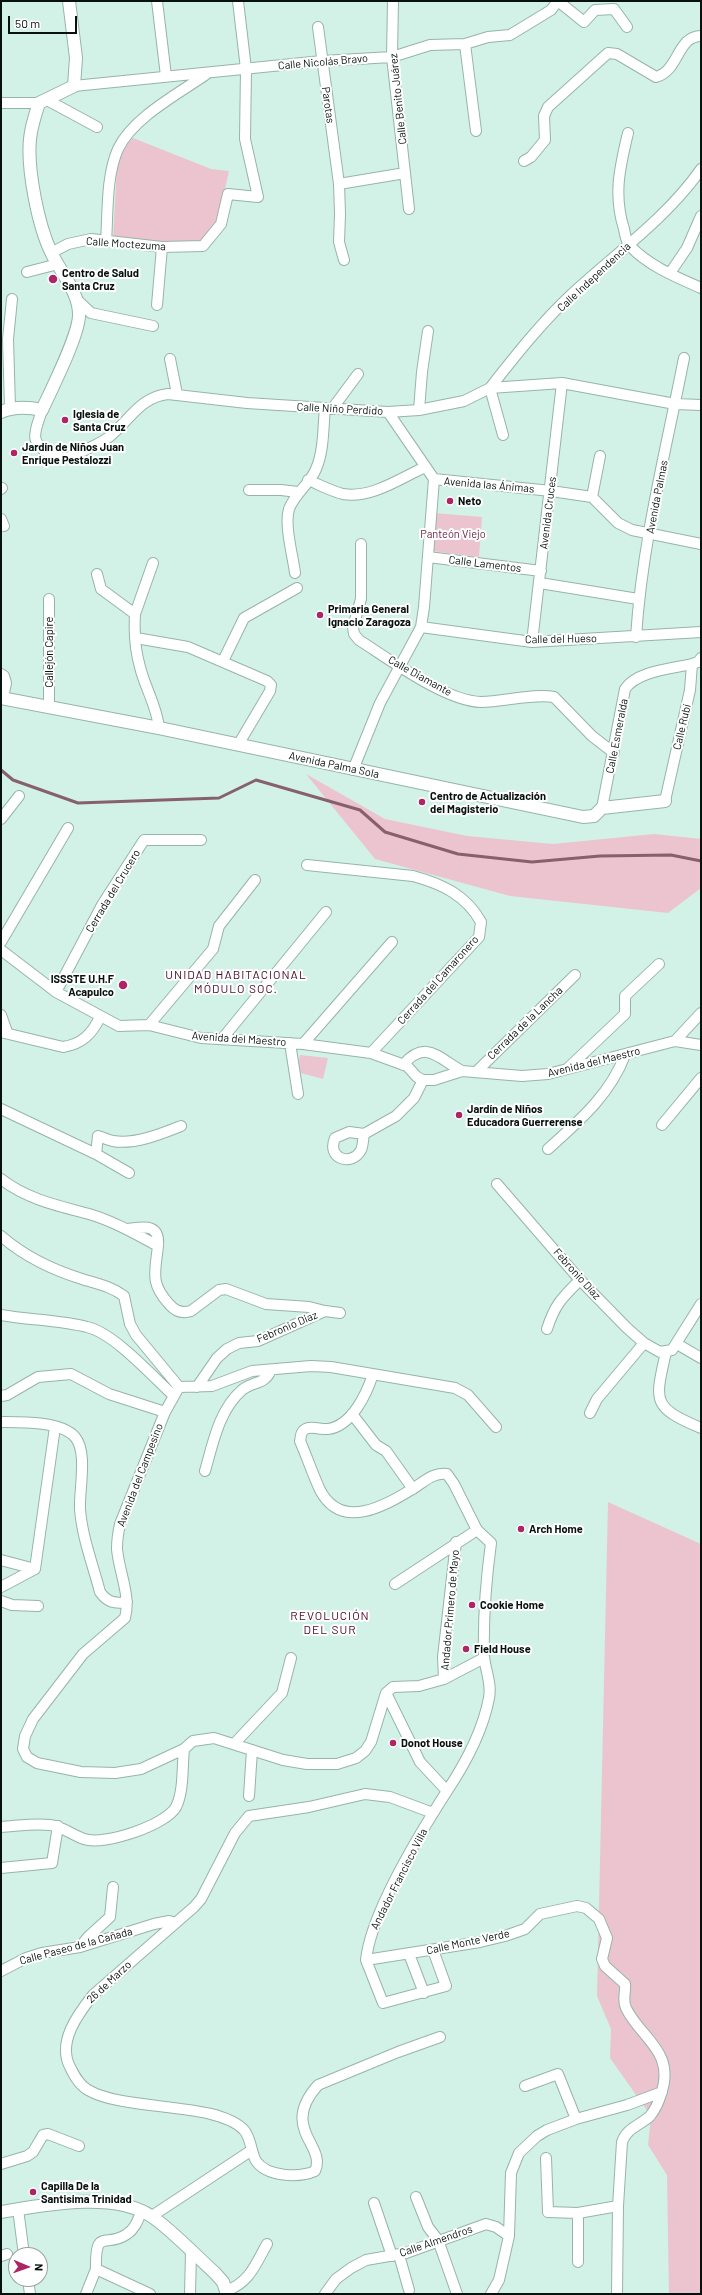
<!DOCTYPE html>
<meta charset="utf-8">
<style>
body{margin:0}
#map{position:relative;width:702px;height:2295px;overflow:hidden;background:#d2f1e7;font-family:Barlow,sans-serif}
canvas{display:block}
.frame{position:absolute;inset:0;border:2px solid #07120f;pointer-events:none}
.north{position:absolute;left:8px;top:2247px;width:40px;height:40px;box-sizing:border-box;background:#fff;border:1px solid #9ca09f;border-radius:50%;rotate:92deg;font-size:11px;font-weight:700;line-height:16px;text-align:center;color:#07120f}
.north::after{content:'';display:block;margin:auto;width:14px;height:18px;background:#ae2465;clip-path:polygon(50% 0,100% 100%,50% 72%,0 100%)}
.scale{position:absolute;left:8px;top:16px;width:69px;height:18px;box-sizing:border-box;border:2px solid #07120f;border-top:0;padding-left:5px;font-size:12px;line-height:14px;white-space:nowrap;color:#07120f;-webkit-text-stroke:3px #fff;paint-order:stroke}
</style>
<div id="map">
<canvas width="702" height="2295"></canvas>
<div class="frame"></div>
<div class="north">N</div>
<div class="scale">50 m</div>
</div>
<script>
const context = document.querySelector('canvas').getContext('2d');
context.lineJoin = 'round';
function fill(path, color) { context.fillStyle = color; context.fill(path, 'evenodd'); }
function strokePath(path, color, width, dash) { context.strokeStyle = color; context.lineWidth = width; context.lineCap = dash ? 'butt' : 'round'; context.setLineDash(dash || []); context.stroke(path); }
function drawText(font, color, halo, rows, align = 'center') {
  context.font = font + ' Barlow,sans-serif'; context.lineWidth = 4; context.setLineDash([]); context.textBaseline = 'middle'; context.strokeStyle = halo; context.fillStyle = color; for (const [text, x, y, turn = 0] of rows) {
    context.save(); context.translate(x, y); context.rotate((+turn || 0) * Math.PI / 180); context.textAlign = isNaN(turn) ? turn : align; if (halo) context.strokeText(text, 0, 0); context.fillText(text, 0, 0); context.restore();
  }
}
const green = new Path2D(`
 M 133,138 L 211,169 L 229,171 L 218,220 L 200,243 L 113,240 L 117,167 L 125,146 Z
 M 434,513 L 482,517 L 479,557 L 432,551 Z
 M 306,774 L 385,819 L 467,836 L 553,844 L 654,834 L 701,839 L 701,888 L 668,913 L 510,896 L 375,859 Z
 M 300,1055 L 328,1058 L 323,1079 L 297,1072 Z
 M 608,1502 L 701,1544 L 701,2294 L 669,2294 L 667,2175 L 648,2145 L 651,2116 L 610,2058 L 611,2029 L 597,1996 Z`);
const stream = new Path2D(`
 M 1,770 L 13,780 L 78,803 L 219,798 L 256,780 L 360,810 L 385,832 L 458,854 L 532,862 L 600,856 L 671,855 L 701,861`);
const minor = new Path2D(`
 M 157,1 L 166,76
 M 393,1 L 392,57 L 409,209
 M 318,27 L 339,184 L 340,214 L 339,242 L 344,260
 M 465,44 L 476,131
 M 74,86 L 322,61 L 392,57 L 430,45 L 465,44 L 488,37 L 510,35 L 551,10 L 558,1 L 584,22 L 595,10 L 614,9 L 627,27
 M 47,100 L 97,127
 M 1,103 L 39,103
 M 628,133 C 620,167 613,194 624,229 C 625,234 626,242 630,246 C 649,266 676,277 701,288
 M 524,161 L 531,157 L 545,140 L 544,116 L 548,107 L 608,53 L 617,54 L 656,77 C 679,71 677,36 701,36
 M 339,184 L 405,173
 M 106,242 C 108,213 106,176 118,149 C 133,117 180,93 208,73
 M 51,253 L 68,244 L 91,239 L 162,247 L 203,246 L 221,224 L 228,194 L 258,197 L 245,139 L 246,69 L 238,1
 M 27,272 L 58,264
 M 670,273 L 687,248 L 701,216
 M 76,299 L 91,313 L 153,326
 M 157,305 L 162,247
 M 170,359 L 177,394
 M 490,388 C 515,356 542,322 572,294 C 616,253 666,219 701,169
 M 490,388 L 503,435
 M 10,408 L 8,339 L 12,299
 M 332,409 L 358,374
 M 42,410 C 36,430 27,442 50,454 C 57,458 62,459 70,457 C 83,451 98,445 109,437 C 130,420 140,397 168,394 L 247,403 L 388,412 L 419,410 L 464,401 L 490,388 L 562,383 L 675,404 L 701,405
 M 419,410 L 422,372 L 428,331
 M 434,479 L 551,491 L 592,497 L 618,523 L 632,530 L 701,544
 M 308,480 C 320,485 331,491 343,494 C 371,499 401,478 425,467
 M 1,489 L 2,488
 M 249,490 L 281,490 L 298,492
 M 592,497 L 600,456
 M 1,519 L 4,526
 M 361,544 L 361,599 L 353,627 L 354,634 L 359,640 C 389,659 445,701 481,702 C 503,702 534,693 554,697 L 592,736 L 614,753
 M 428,557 L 541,571
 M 153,563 L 135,614 C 134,631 135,650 140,667 C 145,688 157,706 159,728
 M 295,573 C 293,556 284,525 289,509 C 295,493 310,484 316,469 C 324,451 323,427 325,408
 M 97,574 L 101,589 L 135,614
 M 540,583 L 638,599
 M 49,599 L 49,706
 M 421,627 L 532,642 L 701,632
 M 636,637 C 642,543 666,450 684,358
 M 136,638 L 188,647 L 267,681 L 271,685 L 270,691 L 238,745
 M 532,642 L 562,383
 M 223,661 L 244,618 L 297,588
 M 1,674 L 4,676 L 6,683 L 3,698
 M 353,770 L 380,703 L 421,627 L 424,607 L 434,479 L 388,412
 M 665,801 L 690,690 L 692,664 L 698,662 L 701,658
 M 602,808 L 625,689 C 637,671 671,669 692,664
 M 1,819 L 19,796
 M 307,865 L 413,876 C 442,884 466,895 481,922 L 479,937 L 371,1053
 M 1,942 L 68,828
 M 1,950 L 56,992 L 119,1026 L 149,1025 L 201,1038 L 303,1044 L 371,1053 L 407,1066 L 417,1077 L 423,1080 L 434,1080 L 462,1071 L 522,1076 L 548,1074 L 675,1041 L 701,1045
 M 56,992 L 102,905 L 144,840 L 201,840
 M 1,1015 L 7,1032
 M 149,1025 L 213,949 L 219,926 L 255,880
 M 1,1032 L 63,1047 C 82,1044 92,1034 100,1017
 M 222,1039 L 326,912
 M 675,1041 L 701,1013
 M 290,1043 L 298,1094
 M 303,1044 L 392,942
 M 403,1065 C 426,1038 439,1059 462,1071
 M 567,1069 L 625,1014 L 625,996 L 659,964
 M 476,1072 L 575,975
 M 1,1109 L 96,1154 L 129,1173
 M 662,1125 L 701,1078
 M 364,1134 C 363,1139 363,1146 361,1150 C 352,1167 326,1159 335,1138 L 349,1132 L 364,1134 L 396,1116 L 414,1098 L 423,1080
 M 548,1149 C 579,1121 610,1095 625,1055
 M 96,1154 L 98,1136 C 102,1137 108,1140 113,1141 C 134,1145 161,1134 181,1126
 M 1,1179 C 26,1199 59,1206 89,1214 C 113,1221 136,1234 158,1246 C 155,1273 150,1283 169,1304 C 175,1311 182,1314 191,1311 L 219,1290 L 226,1289 L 266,1304 L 309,1307 L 325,1311 L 340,1313
 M 497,1184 L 580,1280 L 627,1328 L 644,1343 L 660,1352 L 672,1350 L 701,1304
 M 128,1229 C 144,1227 160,1223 158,1246
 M 1,1236 C 24,1256 53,1270 82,1279 C 97,1284 111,1286 124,1296 L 130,1324 L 136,1335 L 179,1387
 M 1,1315 C 29,1320 59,1320 87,1327 C 114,1333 152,1376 173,1395
 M 547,1329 C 555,1304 562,1298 580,1280
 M 677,1344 L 701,1358
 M 666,1352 C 655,1401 651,1407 701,1428
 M 373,1374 C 367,1393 352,1426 328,1429 C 321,1430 310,1425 304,1430 C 300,1433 301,1438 300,1441 C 307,1457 313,1475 320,1490 C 342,1532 386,1505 414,1488 C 425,1481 434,1472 447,1474 L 454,1484 L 477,1530 L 491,1543 C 486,1580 483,1618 484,1656 C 485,1670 492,1683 489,1698 C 483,1730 465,1764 447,1791
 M 179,1387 L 165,1412 L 120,1524 C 118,1533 117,1540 117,1549 C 119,1572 131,1596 125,1618 L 83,1654 L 33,1719 L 25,1736 L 23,1749 L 27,1757 L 37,1763 L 81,1772 L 115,1773 L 141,1769 L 184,1749 L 193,1741 L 214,1738 L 283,1760 L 307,1764 L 337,1764 L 356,1758 L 365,1751 L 371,1742 L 386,1693 L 393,1687 L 419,1686 L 444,1679 L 484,1658
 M 179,1387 L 212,1386 L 252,1371 L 311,1366 L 331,1367 L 455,1388 L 468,1395 L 496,1427
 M 197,1387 L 217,1358 L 227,1349 L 239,1343 L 258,1341 L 325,1311
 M 1,1396 L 7,1395 L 38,1377 L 71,1374 L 109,1394 L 165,1412
 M 590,1413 L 597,1399 L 644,1343
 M 352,1414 L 376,1445 L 386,1451 L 413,1489
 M 1,1422 C 20,1422 61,1421 75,1437 C 88,1452 79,1490 80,1509 C 82,1537 93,1565 100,1592 C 107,1602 114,1604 127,1602
 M 205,1471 C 213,1443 219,1410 242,1390 C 253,1381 265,1385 271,1370
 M 1,1560 L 35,1569
 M 395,1584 L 477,1530
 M 1,1587 L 35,1569 L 55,1427
 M 1,1601 L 12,1605 L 38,1606
 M 444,1679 L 443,1657 L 456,1542
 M 386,1693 L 420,1762 L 447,1791 C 420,1833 371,1912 366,1960 L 480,1942 L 505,1936 L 525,1929 L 540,1914 L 577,1906 L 586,1908 L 599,1919 L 607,1938 L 602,1959 L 605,1966 L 625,1984 C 626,1992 622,2000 626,2008 C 640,2038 676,2051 661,2094 C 659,2101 655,2110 650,2116 C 639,2126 627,2128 622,2142 L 618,2206 L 617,2294
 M 234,1744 L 282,1693 L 291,1658
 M 249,1796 L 252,1750
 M 1,1827 C 17,1826 34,1823 50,1825 C 62,1826 72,1835 84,1839 C 104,1846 166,1825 176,1807 C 184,1791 182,1767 184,1749
 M 1,1868 L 52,1863 L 58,1826
 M 80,1947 L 88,1937 L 110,1917 L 113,1887
 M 409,1954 L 424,1993
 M 366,1960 L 383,2003 L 446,1986 L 433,1950
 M 1,1971 L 26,1958 L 42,1953 L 80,1947 L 154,1924 L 169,1921 L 175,1923
 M 525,2086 L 558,2074 L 576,2119
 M 252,2150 C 253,2153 254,2158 256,2161 C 267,2177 299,2178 315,2171 C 327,2145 279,2129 318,2085 L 398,2052 L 440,2037
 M 546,2158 L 548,2212 L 578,2213 L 618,2206
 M 1,2164 L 27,2156 L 33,2152 L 43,2135 L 48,2134 L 79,2146
 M 416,2197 L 428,2227 L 438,2240 L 457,2294
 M 374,2203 L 392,2256
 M 18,2209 L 24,2255
 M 142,2210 C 138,2219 136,2228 127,2234 C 106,2249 95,2226 96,2269 L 150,2294
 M 578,2213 L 578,2262
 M 152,2216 L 252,2150 C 250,2143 249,2136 244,2130 C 216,2101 126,2112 88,2090 C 79,2085 74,2075 70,2067 C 57,2042 78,2014 93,1995 L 194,1907 L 201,1899 L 235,1833 L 249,1816 L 309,1807 L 365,1794 L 390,1797 L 433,1813
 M 399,2255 L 409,2290
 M 1,2256 L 7,2254
 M 28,2279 L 30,2294
 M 226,2291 C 250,2282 255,2265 267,2244
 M 86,2294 L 96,2269
 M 190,2294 L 191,2252
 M 325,2294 L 336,2279 L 351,2268 L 366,2260 L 406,2253 L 486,2224 L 496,2227 L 509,2236
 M 491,2294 L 499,2280 L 509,2236 L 511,2173 L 519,2153 L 537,2136 L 547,2130 L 576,2119 L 627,2105 L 662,2092`);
const tertiary = new Path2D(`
 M 1,412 C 15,406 28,407 42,410 C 52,388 78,337 79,316 C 80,293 60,272 51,252 C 38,225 27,169 30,139 C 31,127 35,115 39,103 L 74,86 L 76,58 L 69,1
 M 1,698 L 159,728 L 583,817 L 594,816 L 602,808 L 665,801
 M 1,2212 C 44,2205 113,2191 151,2216 C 172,2230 196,2256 215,2273 L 223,2282 L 227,2294`);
const markers = [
 [53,279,5,"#ae2465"],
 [65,420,4,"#ae2465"],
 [14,453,4,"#ae2465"],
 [450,501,4,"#ae2465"],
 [320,615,4,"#ae2465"],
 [422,802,4,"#ae2465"],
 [123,985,5,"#ae2465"],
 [459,1115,4,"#ae2465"],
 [521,1529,4,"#ae2465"],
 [472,1605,4,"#ae2465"],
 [466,1649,4,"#ae2465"],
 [393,1743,4,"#ae2465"],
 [33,2192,4,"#ae2465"]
];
const streetNames = [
 ["Calle Nicolás Bravo",323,62,-5],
 ["Calle Benito Juárez",398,99,-96],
 ["Parotas",328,105,82],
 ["Calle Moctezuma",126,244,4],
 ["Calle Independencia",594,277,-43],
 ["Calle Niño Perdido",340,409,3],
 ["Avenida las Ánimas",489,485,5],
 ["Avenida Palmas",657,497,-79],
 ["Avenida Cruces",548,513,-83],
 ["Calle Lamentos",485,564,7],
 ["Calle del Hueso",561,639,-1],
 ["Callejón Capire",49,652,-90],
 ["Calle Diamante",420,676,29],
 ["Calle Rubí",682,727,-77],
 ["Calle Esmeralda",617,736,-79],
 ["Avenida Palma Sola",334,765,12],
 ["Cerrada del Crucero",113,891,-59],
 ["Cerrada del Camaronero",438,980,-48],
 ["Cerrada de la Lancha",525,1023,-44],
 ["Avenida del Maestro",239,1039,4],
 ["Avenida del Maestro",594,1062,-14],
 ["Febronio Díaz",577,1274,48],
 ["Febronio Diaz",287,1327,-23],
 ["Avenida del Campesino",140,1475,-69],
 ["Andador Primero de Mayo",450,1610,-85],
 ["Andador Francisco Villa",399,1879,-63],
 ["Calle Monte Verde",468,1942,-12],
 ["Calle Paseo de la Cañada",76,1946,-15],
 ["26 de Marzo",109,1982,-43],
 ["Calle Almendros",436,2241,-19]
];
const poiNames = [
 ["Centro de Salud",62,273],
 ["Santa Cruz",62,286],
 ["Iglesia de",73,414],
 ["Santa Cruz",73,427],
 ["Jardín de Niños Juan",22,447],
 ["Enrique Pestalozzi",22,460],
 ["Neto",458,501],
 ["Primaria General",328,609],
 ["Ignacio Zaragoza",328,622],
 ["Centro de Actualización",430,796],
 ["del Magisterio",430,809],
 ["ISSSTE U.H.F",114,979,"right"],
 ["Acapulco",114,992,"right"],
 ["Jardín de Niños",467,1109],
 ["Educadora Guerrerense",467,1122],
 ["Arch Home",529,1529],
 ["Cookie Home",480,1605],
 ["Field House",474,1649],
 ["Donot House",401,1743],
 ["Capilla De la",41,2186],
 ["Santisima Trinidad",41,2199]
];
const parkNames = [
 ["Panteón Viejo",453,534]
];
const neighbourhoodNames = [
 ["UNIDAD HABITACIONAL",236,975],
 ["MÓDULO SOC.",236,989],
 ["REVOLUCIÓN",330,1616],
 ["DEL SUR",330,1630]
];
fill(green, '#ecc4d0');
strokePath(stream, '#86606c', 3);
strokePath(minor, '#97b4aa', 12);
strokePath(tertiary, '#97b4aa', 14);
strokePath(minor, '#fff', 10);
strokePath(tertiary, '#fff', 12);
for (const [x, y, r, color] of markers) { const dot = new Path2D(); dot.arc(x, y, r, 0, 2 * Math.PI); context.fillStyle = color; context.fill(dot); strokePath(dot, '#fff', 1.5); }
drawText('11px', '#07120f', '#fff', streetNames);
drawText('bold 11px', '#07120f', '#fff', poiNames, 'left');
drawText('11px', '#651e3c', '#fff', parkNames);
context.letterSpacing = '1px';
drawText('12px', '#4d0b2a', '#fff', neighbourhoodNames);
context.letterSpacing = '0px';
</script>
